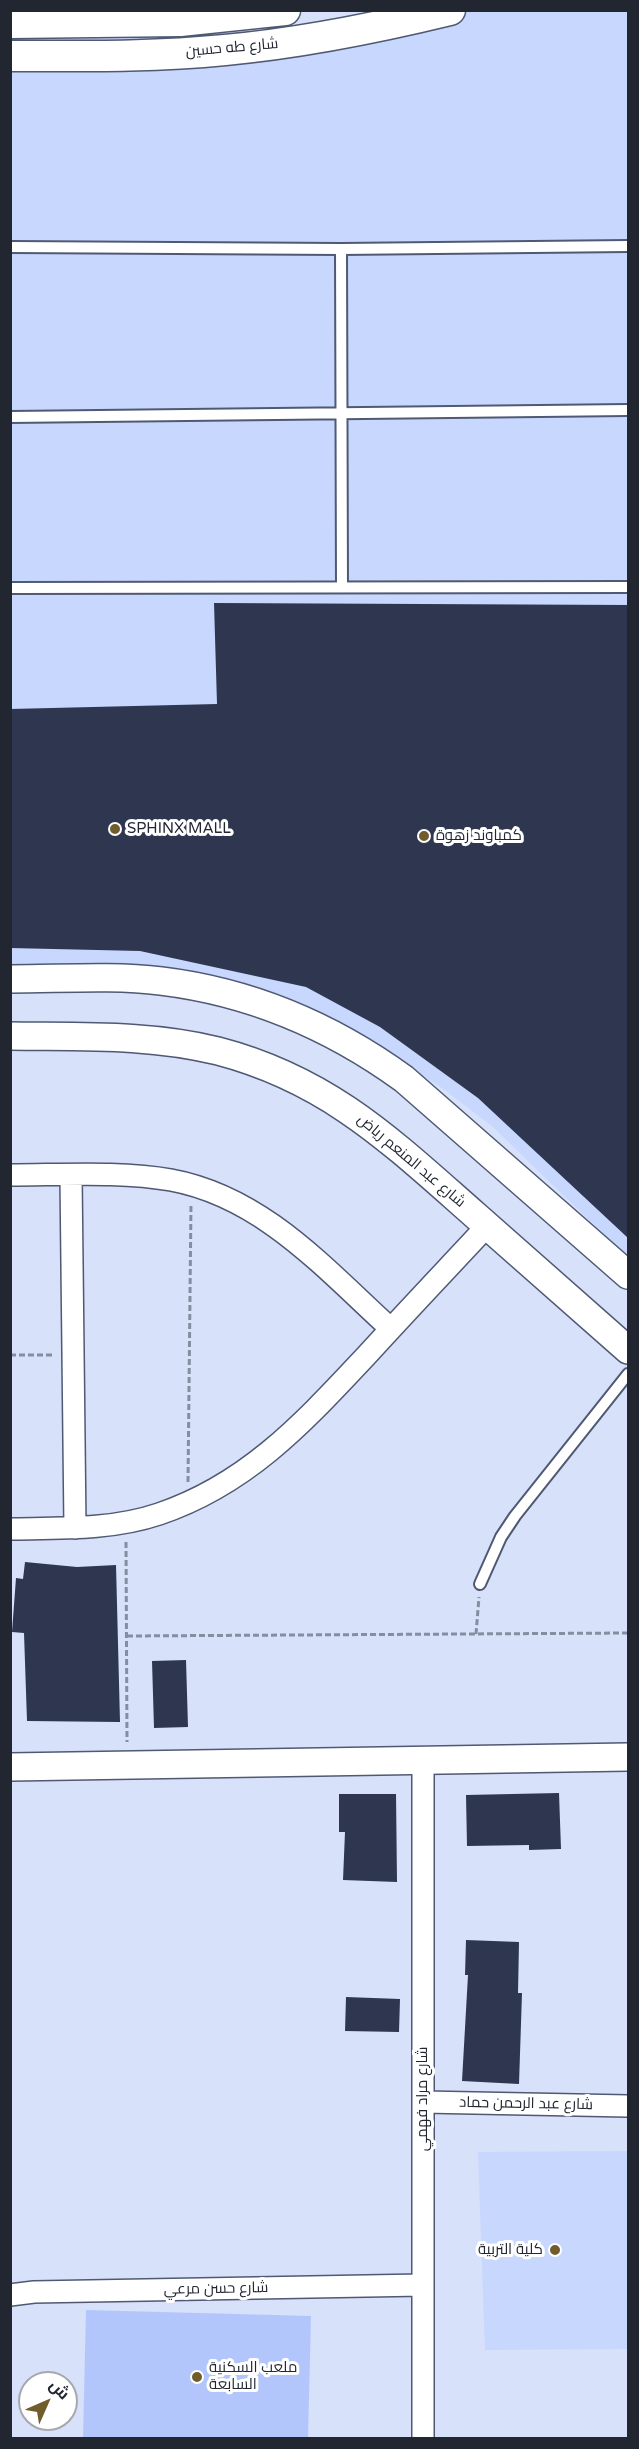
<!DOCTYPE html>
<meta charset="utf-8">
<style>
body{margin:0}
#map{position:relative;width:639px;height:2449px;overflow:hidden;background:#d7e1fa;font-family:"Varela Round",Cairo,sans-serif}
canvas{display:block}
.frame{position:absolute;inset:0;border:12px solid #212631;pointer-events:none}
.north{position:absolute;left:18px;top:2371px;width:60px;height:60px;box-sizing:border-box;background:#fff;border:2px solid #a6a8ad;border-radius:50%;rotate:45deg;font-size:16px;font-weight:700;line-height:24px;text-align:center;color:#212631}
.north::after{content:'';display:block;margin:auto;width:21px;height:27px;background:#705d2b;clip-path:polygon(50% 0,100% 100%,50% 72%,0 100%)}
</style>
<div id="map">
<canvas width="639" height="2449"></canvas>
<div class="frame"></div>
<div class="north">ش</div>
</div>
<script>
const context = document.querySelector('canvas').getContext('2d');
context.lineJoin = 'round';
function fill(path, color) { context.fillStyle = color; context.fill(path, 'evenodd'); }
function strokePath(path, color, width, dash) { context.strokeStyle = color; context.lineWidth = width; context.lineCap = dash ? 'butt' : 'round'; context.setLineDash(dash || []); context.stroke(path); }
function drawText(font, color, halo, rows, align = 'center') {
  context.font = font + ' "Varela Round",Cairo,sans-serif'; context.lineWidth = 6; context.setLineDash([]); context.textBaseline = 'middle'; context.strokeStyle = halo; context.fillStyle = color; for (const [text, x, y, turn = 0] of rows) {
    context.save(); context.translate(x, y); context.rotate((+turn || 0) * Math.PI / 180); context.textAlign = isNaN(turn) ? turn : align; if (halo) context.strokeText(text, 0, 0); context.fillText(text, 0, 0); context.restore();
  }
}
const built = new Path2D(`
 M 381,10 L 628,11 L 628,1258 L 493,1127 L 442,1088 L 377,1047 L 223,996 L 11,979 L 10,38 L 222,35 L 333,21 Z
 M 628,2151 L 628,2349 L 485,2350 L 478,2152 Z`);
const green = new Path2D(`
 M 86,2310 L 311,2316 L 308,2438 L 83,2438 Z`);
const building = new Path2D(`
 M 214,603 L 628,605 L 628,1238 L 478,1098 L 380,1027 L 306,987 L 140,951 L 10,948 L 10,709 L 217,704 Z
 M 25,1562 L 77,1567 L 116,1565 L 120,1722 L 27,1721 L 24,1633 L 12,1632 L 16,1578 L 23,1579 Z
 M 186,1660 L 188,1727 L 154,1728 L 152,1661 Z
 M 559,1793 L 561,1849 L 529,1850 L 529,1845 L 467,1846 L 466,1795 Z
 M 339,1794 L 396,1794 L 397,1882 L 343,1880 L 345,1832 L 339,1832 Z
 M 466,1940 L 519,1942 L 518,1993 L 522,1993 L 519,2084 L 462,2081 L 468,1975 L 465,1975 Z
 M 346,1997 L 400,1999 L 399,2032 L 345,2031 Z`);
const path = new Path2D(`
 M 10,1355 L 54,1355
 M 188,1482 L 191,1204
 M 126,1542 L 127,1742
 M 476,1634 L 479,1597
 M 127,1636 L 628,1633`);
const service = new Path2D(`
 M 10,247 L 341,249 L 628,246
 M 341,249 L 342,587
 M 10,417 L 628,410
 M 10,588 L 628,587
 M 480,1584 L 501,1537 L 515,1516 L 628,1374`);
const minor = new Path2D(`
 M 10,1175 C 61,1175 122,1171 171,1180 C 263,1197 325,1269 391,1329
 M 71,1176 L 75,1528
 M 10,1529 C 60,1528 112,1530 159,1514 C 248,1484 304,1422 366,1356 C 406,1312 447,1269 487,1226
 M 423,2102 L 628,2106
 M 10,2295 L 34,2292 L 422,2285
 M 423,2438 L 423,1759`);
const tertiary = new Path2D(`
 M 10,979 C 61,979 112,975 161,981 C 252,992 331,1026 404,1079 L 628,1275
 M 10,1036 C 80,1037 150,1034 218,1051 C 329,1080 392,1142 475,1215 C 526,1260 577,1305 628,1350
 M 10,1767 L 628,1757`);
const secondary = new Path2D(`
 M 10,23 L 180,21 L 285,10
 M 10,56 C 82,56 154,57 225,50 C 302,43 376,28 450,10`);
const markers = [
 [115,829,6,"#705d2b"],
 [424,836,6,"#705d2b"],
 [555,2250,6,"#705d2b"],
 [197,2377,6,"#705d2b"]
];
const streetNames = [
 ["شارع طه حسين",232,48,-5],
 ["شارع عبد المنعم رياض",411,1161,40],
 ["شارع مراد فهمي",423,2099,-90],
 ["شارع عبد الرحمن حماد",526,2104,1],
 ["شارع حسن مرعي",216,2289,-1]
];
const poiNames = [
 ["SPHINX MALL",127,829],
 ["كمباوند زهوة",436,836],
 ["كلية التربية",543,2250,"right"],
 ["ملعب السكنية",209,2368],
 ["السابعة",209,2385]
];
fill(built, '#c8d7fd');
fill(green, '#b2c6fc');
fill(building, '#2e374f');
strokePath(service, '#4f5973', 14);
strokePath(minor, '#4f5973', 24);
strokePath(tertiary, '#4f5973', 30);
strokePath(secondary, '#4f5973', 33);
strokePath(path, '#858da0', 3, [6, 3]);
strokePath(service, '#fff', 10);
strokePath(minor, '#fff', 21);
strokePath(tertiary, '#fff', 27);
strokePath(secondary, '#fff', 30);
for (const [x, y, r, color] of markers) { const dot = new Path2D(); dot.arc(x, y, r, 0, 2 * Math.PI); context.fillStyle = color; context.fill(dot); strokePath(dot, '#fff', 2); }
drawText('15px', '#212631', '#fff', streetNames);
drawText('15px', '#212631', '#fff', poiNames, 'left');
</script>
